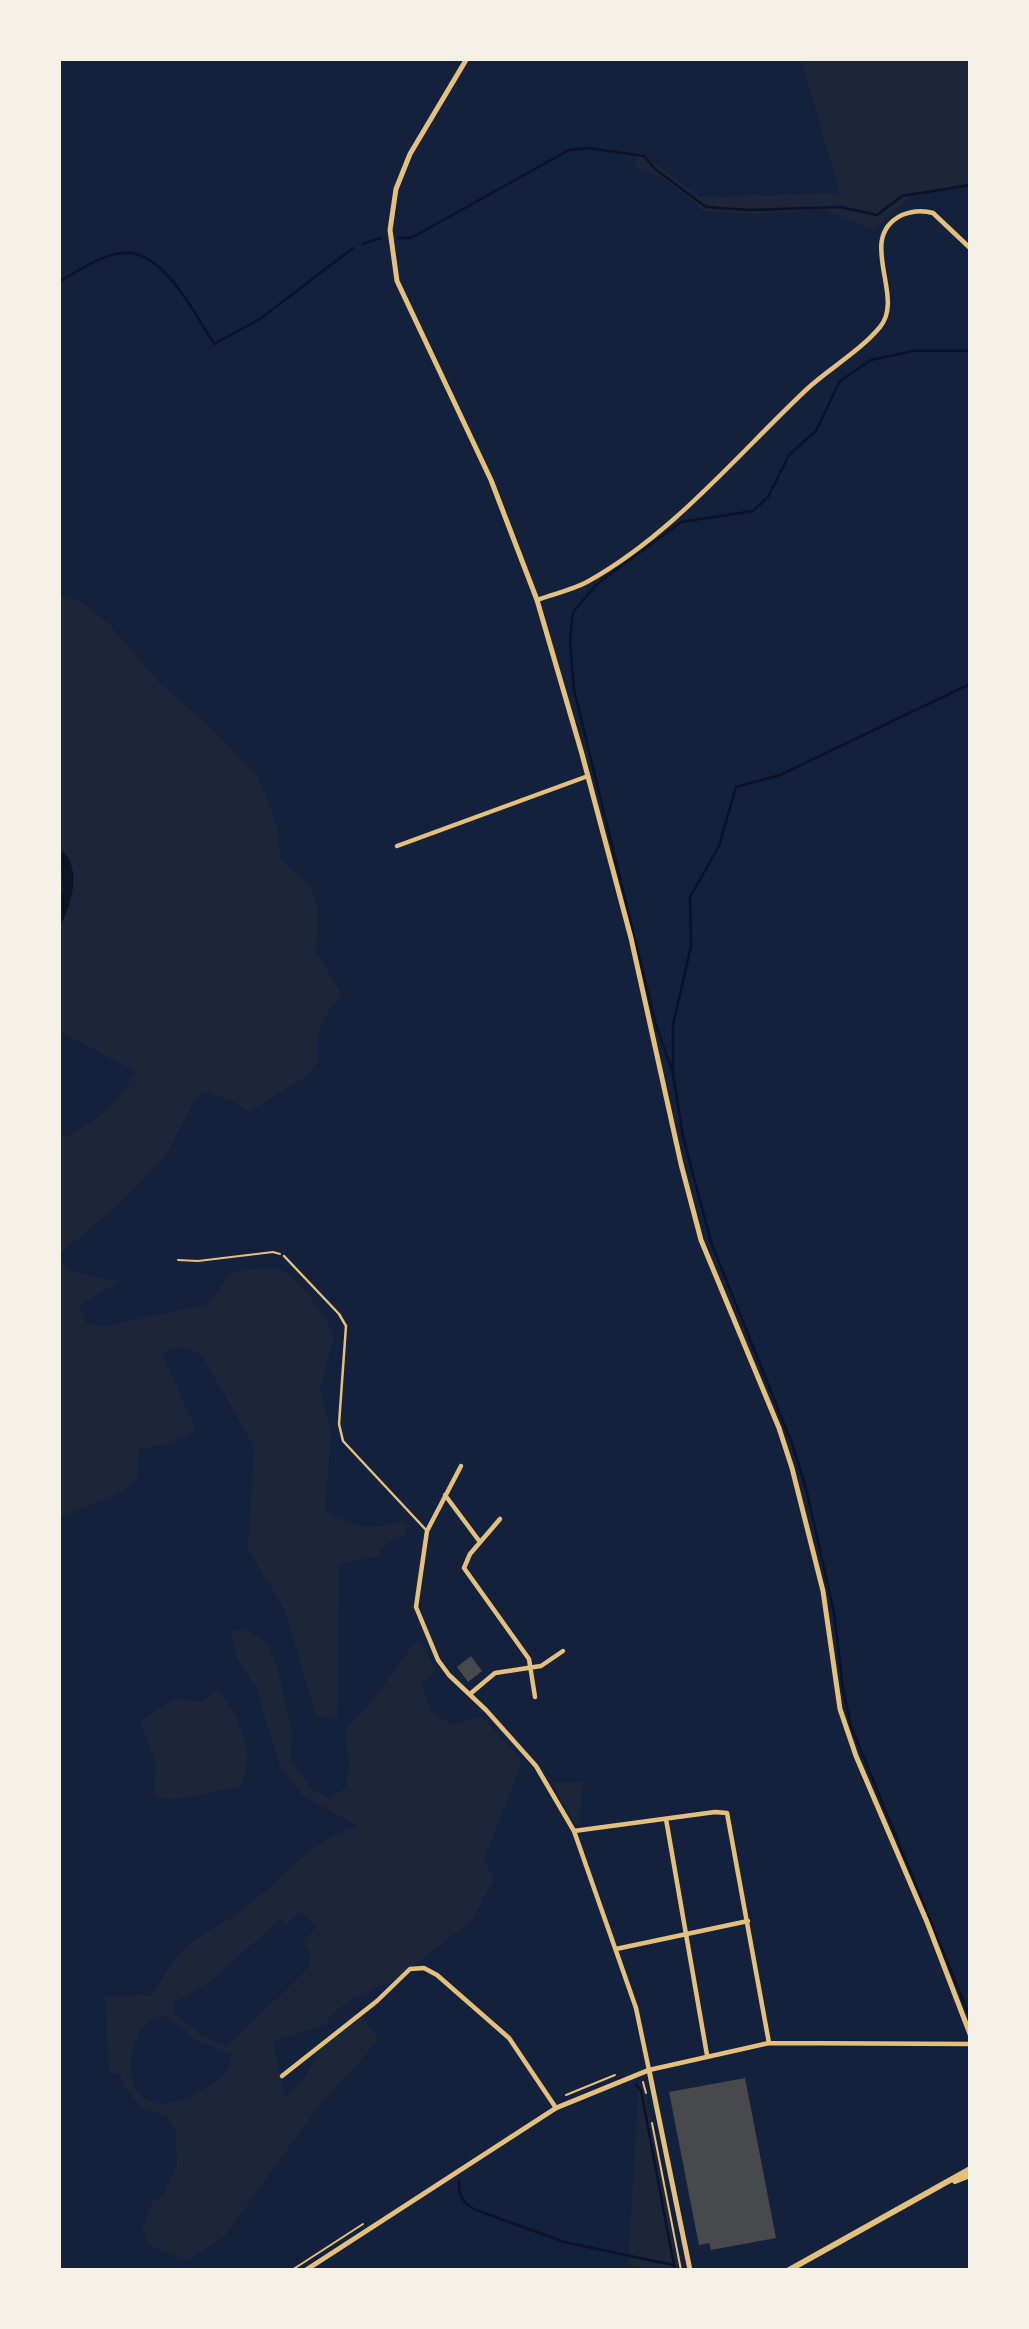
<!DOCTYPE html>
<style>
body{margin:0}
#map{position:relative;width:1029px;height:2329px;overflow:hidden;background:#14213d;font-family:Manrope,sans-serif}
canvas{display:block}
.frame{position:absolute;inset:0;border:61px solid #f6f1e7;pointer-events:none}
</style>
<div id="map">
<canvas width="1029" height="2329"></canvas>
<div class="frame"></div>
</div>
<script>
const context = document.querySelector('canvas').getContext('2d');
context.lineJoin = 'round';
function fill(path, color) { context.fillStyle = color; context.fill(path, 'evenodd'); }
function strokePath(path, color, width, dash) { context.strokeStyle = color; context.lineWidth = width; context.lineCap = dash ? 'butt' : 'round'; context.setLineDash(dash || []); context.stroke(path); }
const green = new Path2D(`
 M 801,60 L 969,60 L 969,184 L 910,197 L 873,230 L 822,209 L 757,214 L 703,211 C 681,190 664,175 635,167 L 637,150 L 700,197 L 840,193 Z
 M 60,595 L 83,603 L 110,625 L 159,683 L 207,724 L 258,777 L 278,829 L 280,859 L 310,886 L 318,910 L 316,951 L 342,995 C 325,1014 313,1033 320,1059 L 306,1076 L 249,1112 L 231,1100 L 206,1092 L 196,1098 L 165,1156 L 123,1200 L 60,1254 L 60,1139 C 98,1121 114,1108 136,1072 L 60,1031 L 60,926 L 68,905 L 74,877 L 60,849 Z
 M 60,1261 L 70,1271 L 119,1282 L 78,1306 L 87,1324 L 101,1327 L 208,1304 L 231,1273 L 254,1269 L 281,1269 L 307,1292 L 330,1326 L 334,1337 L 320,1390 L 331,1434 L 325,1510 C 355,1528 368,1530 402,1521 L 407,1526 L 405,1534 L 386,1544 L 377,1557 L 339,1563 L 337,1720 L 316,1715 L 285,1611 L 248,1549 L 254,1446 L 201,1354 L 179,1346 L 162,1354 L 196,1430 L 171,1443 L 139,1449 L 137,1478 L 123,1491 L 60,1518 Z
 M 231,1630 L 249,1631 L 267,1643 L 277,1666 L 292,1733 L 291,1761 L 312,1789 L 330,1799 L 346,1787 L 349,1766 L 345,1730 L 370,1704 L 417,1639 L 422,1644 L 436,1670 L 422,1684 L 430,1710 L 452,1725 L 481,1716 L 520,1758 L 519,1770 L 484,1860 L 494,1879 L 472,1920 L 395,1980 L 349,2000 L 329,2018 L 325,2025 L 273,2041 L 285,2098 L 303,2080 L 321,2049 L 362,2017 L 379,2040 L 321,2103 L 224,2237 L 186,2261 L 148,2244 L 142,2230 L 151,2204 L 165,2192 L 177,2165 L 176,2132 L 166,2115 L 143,2110 L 124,2086 L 120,2074 L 109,2074 L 105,1997 L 152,1995 C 160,1984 165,1972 172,1963 C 192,1934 228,1924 254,1901 C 285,1874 317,1837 358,1826 L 303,1796 L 280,1767 L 256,1687 L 237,1658 ZM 301,1911 L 317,1927 L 303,1941 L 311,1955 L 309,1967 L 228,2047 L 200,2034 L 173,2012 L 174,2002 L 210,1982 L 280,1919 L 287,1924 ZM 166,2016 L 198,2041 L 231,2054 C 232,2071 220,2079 207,2087 C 106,2149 120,2014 166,2016 Z
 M 218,1690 C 240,1717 256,1753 241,1786 L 186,1798 L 157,1799 L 154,1794 L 156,1761 L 140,1721 L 174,1699 L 202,1702 Z
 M 552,1782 L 583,1782 L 579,1825 L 577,1826 Z
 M 639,2082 L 645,2089 L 679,2269 L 653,2269 L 628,2264 Z`);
const water = new Path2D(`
 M 60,849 C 83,867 72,904 60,926 L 60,899 L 63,891 Z`);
const stream = new Path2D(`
 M 398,238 L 411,238 L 569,150 L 588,148 L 644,156 L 655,169 L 706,207 L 749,210 L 840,207 L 877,215 L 902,196 L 970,185
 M 362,244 L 381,238
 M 60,281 C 80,270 106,251 130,253 C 166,256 197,317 214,344 L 260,319 L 353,248
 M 970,684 L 780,775 L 736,787 L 719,846 L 690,897 L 691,946 L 673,1025 L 673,1074 L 683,1137 L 711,1242 L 792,1444 L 806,1488 L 834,1613 L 843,1689 L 851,1726 L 970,2017
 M 672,1070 L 656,1025 L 574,690 L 570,641 L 573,612 L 597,584 L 681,522 L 753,511 L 768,497 L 789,455 L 816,431 L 840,381 L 871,360 L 913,351 L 970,351
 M 636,2085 L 641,2090 L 675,2270
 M 459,2181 C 458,2196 464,2204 476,2210 L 564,2242 L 673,2265`);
const building = new Path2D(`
 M 471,1656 L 482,1671 L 468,1682 L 457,1667 Z
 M 745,2078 L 776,2238 L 711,2250 L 709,2243 L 699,2245 L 669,2092 Z`);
const path = new Path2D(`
 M 178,1260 L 198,1261 L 273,1252 L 280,1254
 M 643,2082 L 646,2093
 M 566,2095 L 615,2075
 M 652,2123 L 681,2270
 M 292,2270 L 363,2224`);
const service = new Path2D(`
 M 284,1256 L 339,1314 L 346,1326 L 339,1424 L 343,1441 L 427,1531`);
const minor = new Path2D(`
 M 537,600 C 553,594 572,590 587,582 C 672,535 737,455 807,389 C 830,368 860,351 880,327 C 906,296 855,238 902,215 C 912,211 923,210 933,213 L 970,248
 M 397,846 L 588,776
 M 461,1466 L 427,1531 L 416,1607 L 438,1660 L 449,1675 L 486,1710 L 536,1766 L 574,1831 L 636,2008 L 649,2070 L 769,2043 L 970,2044
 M 445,1495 L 480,1542
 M 500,1519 L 470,1554 L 464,1568 L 529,1659 L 535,1697
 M 470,1694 L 495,1673 L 541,1666 L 563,1651
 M 666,1819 L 707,2055
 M 574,1831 L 715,1812 L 727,1813 L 769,2043
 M 616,1949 L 748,1921
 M 282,2076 L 377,2001 L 410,1969 L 424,1968 L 437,1975 L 509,2038 L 556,2108`);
const tertiary = new Path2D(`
 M 466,60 L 410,154 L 396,189 L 390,230 L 397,281 L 491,480 L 537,600 L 582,754 L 631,938 L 681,1164 L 701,1240 L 779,1428 L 792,1468 L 823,1591 L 840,1709 L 856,1756 L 927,1922 L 970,2034
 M 306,2270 L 556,2108 L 649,2070 L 690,2270`);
const secondary = new Path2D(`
 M 955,2181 L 970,2175
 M 789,2270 L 970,2169`);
fill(green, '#1d2539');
fill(water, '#0b132b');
strokePath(stream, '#0b132b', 2.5);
fill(building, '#48494c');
strokePath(path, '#e5c07b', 2);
strokePath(service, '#e5c07b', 2.5);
strokePath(minor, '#e5c07b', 4.5);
strokePath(tertiary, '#e5c07b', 5);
strokePath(secondary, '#e5c07b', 6);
</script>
